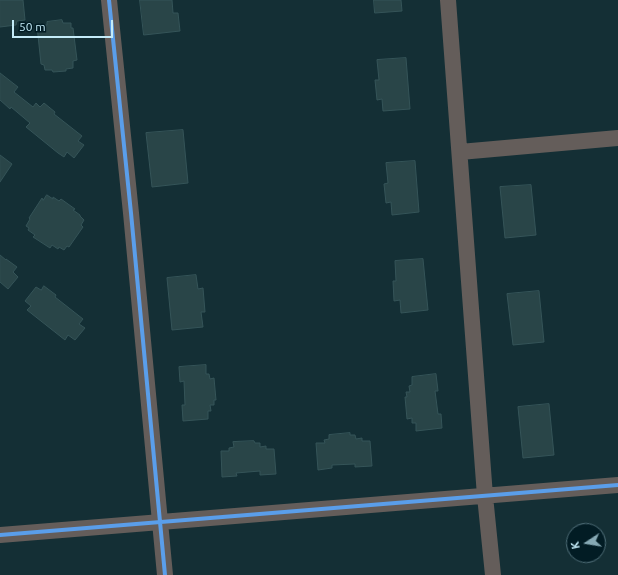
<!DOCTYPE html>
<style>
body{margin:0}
#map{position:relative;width:618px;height:575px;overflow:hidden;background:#142f35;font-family:Ubuntu,sans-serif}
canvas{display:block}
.north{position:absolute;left:566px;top:523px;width:40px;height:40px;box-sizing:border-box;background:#021c24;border:1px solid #506f79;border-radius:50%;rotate:258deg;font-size:11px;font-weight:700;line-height:16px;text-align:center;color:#c4ebf8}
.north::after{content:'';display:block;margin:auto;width:14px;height:18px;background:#86a9b4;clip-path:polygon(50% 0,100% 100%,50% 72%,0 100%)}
.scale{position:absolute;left:12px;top:20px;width:101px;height:18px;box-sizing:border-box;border:2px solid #c4ebf8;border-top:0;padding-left:5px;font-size:12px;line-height:14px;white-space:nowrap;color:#c4ebf8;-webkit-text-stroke:3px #021c24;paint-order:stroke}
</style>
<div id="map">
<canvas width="618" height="575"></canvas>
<div class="north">K</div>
<div class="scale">50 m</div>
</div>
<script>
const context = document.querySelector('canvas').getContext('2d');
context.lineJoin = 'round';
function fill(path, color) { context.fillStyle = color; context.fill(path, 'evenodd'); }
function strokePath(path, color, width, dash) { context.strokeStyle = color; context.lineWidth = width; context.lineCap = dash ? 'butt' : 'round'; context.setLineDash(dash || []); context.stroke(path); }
const building = new Path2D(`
 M 0,0 L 23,0 L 25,20 L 17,21 L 16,25 L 0,27 Z
 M 140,0 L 172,0 L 173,13 L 178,13 L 180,31 L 144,35 Z
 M 374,0 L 401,0 L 402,11 L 375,13 Z
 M 62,20 L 63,23 L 71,23 L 71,28 L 73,28 L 77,60 L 73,61 L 73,68 L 66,69 L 66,71 L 53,72 L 52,70 L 45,70 L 44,65 L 41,64 L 37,26 L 47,25 L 47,22 Z
 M 406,58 L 410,109 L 383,111 L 382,99 L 377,100 L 375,80 L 379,80 L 377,60 Z
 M 0,73 L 18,87 L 14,92 L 33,107 L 36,103 L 40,107 L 44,103 L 55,112 L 54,114 L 82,136 L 78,141 L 84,145 L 74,158 L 67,152 L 64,157 L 58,153 L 26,127 L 30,123 L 11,107 L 10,109 L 0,100 Z
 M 183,130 L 188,183 L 152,187 L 146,133 Z
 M 0,155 L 12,164 L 0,182 Z
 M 415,161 L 419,212 L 392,215 L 391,202 L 386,203 L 384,184 L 388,183 L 386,163 Z
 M 531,185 L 536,235 L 505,238 L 500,187 Z
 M 47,195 L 53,199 L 53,197 L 59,201 L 61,199 L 75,209 L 73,210 L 80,215 L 80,216 L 84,220 L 81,225 L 83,227 L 69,247 L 67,246 L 64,250 L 59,247 L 58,249 L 52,245 L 50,248 L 33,237 L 35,235 L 28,230 L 29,228 L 26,226 L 30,219 L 29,218 L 42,198 L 43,200 Z
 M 0,255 L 6,260 L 6,259 L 17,267 L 13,272 L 18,277 L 8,289 L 0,282 Z
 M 423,259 L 428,310 L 401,313 L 400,300 L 394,301 L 393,281 L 396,281 L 395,261 Z
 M 196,275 L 198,289 L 203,288 L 205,312 L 201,312 L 203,327 L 172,330 L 167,278 Z
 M 44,286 L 56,295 L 55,297 L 83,319 L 79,324 L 85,328 L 75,340 L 68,335 L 65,340 L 27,310 L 31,306 L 25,301 L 36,287 L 41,290 Z
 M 539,291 L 544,342 L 513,345 L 507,294 Z
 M 206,365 L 206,374 L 209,374 L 210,379 L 214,378 L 216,400 L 214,400 L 214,405 L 210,405 L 211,411 L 208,411 L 208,419 L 183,421 L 182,405 L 185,405 L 184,381 L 180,382 L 179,367 Z
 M 436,374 L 438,391 L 435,391 L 438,414 L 441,414 L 442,428 L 416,431 L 416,423 L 412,423 L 412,418 L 407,419 L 405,397 L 407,397 L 406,392 L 410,392 L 409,386 L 412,385 L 412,377 Z
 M 549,404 L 554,455 L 523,458 L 518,407 Z
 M 350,433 L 350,435 L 355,435 L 356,439 L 362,438 L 362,441 L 370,441 L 372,466 L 355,467 L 355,464 L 332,465 L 332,468 L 318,470 L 316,443 L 325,443 L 324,440 L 329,439 L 329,435 Z
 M 254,441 L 255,443 L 260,443 L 260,447 L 266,446 L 266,449 L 274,449 L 276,474 L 260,475 L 260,471 L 236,473 L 237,476 L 222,477 L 221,451 L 229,451 L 229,448 L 234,447 L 233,442 Z`);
const minor = new Path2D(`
 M 109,0 L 131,213 L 165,575
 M 448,0 L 485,496 L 493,575
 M 460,152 L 618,138
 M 0,535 L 618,485`);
const cycleway = new Path2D(`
 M 109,0 L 131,213 L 165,575
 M 0,535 L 618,485`);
fill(building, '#294548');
strokePath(building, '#355458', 1);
strokePath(minor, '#645d5a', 16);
strokePath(cycleway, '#5a9eea', 4);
</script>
